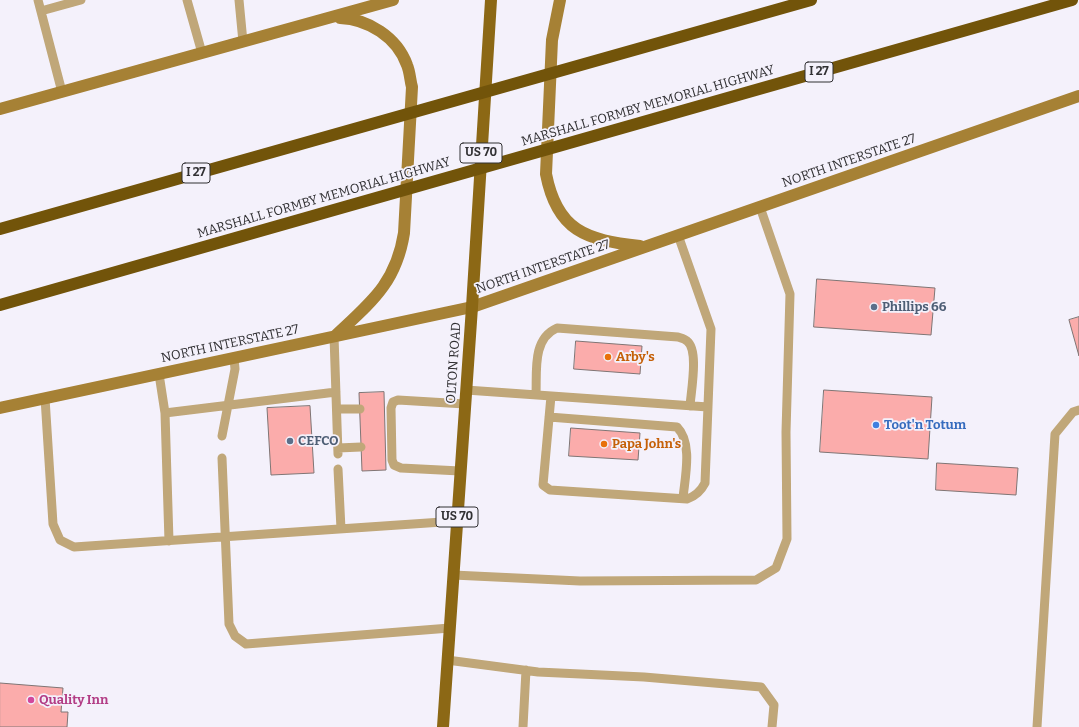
<!DOCTYPE html>
<style>
body{margin:0}
canvas{display:block;background:#f4f1fb}
</style>
<canvas width="1079" height="727"></canvas>
<script>
const context = document.querySelector('canvas').getContext('2d');
context.lineJoin = 'round';
function fill(path, color) { context.fillStyle = color; context.fill(path, 'evenodd'); }
function strokePath(path, color, width, dash) { context.strokeStyle = color; context.lineWidth = width; context.lineCap = dash ? 'butt' : 'round'; context.setLineDash(dash || []); context.stroke(path); }
function drawText(font, color, halo, rows, align = 'center') {
  context.font = font + ' Bitter,serif'; context.lineWidth = 3.5; context.setLineDash([]); context.textBaseline = 'middle'; context.strokeStyle = halo; context.fillStyle = color; for (const [text, x, y, turn = 0] of rows) {
    context.save(); context.translate(x, y); context.rotate((+turn || 0) * Math.PI / 180); context.textAlign = isNaN(turn) ? turn : align; if (halo) context.strokeText(text, 0, 0); context.fillText(text, 0, 0); context.restore();
  }
}
const building = new Path2D(`
 M 817,279 L 935,288 L 931,335 L 814,327 Z
 M 1079,317 L 1079,356 L 1069,320 Z
 M 576,341 L 642,346 L 640,374 L 574,369 Z
 M 824,390 L 932,397 L 928,459 L 820,452 Z
 M 384,392 L 386,470 L 362,471 L 359,393 Z
 M 310,406 L 314,473 L 271,475 L 267,408 Z
 M 571,428 L 640,433 L 638,460 L 569,456 Z
 M 937,463 L 1018,468 L 1016,495 L 936,490 Z
 M 0,683 L 63,688 L 61,712 L 68,712 L 67,727 L 0,727 Z`);
const lane = new Path2D(`
 M 38,0 L 62,92
 M 187,0 L 202,53
 M 239,0 L 243,42
 M 41,11 L 81,0
 M 334,336 L 338,454
 M 159,374 L 165,413 L 336,392
 M 466,390 L 708,407
 M 536,395 C 537,371 532,339 557,328 L 678,337 C 681,338 685,339 687,341 C 699,350 691,391 690,406
 M 551,396 L 543,485 L 550,490 L 687,499 C 696,496 701,491 705,483 L 711,329 L 678,235
 M 45,398 L 53,524 L 60,540 L 74,547 L 457,521
 M 337,409 L 360,409
 M 165,413 L 169,541
 M 549,417 L 677,427 C 693,443 685,477 683,498
 M 222,436 L 235,369 L 234,358
 M 338,448 L 361,447
 M 222,458 L 229,624 L 235,636 L 246,644 L 450,628
 M 338,469 L 341,529
 M 460,471 L 401,468 L 394,465 L 392,460 L 391,408 L 393,402 L 398,400 L 465,404
 M 453,575 L 580,581 L 756,580 L 776,568 L 787,539 L 786,432 L 790,294 L 760,207
 M 447,660 L 538,672 L 644,677 L 761,687 L 774,705 L 772,727
 M 523,727 L 526,670
 M 1037,727 L 1055,434 L 1073,412 L 1079,410`);
const secondary = new Path2D(`
 M 560,0 L 552,40 L 546,174 C 557,231 586,240 640,246
 M 0,109 L 393,0
 M 335,336 C 370,303 396,284 404,233 L 412,87 C 410,80 410,72 407,65 C 397,37 368,19 340,18
 M 0,408 L 472,307 L 1079,96`);
const primary = new Path2D(`
 M 443,727 L 472,307 L 491,0`);
const highway = new Path2D(`
 M 0,229 L 811,0
 M 0,305 L 1072,0`);
const markers = [
 [874,307,4,"#5c6f8a"],
 [608,357,4,"#e8710a"],
 [876,425,4,"#3f7fe0"],
 [290,441,4,"#5c6f8a"],
 [604,444,4,"#e8710a"],
 [31,700,4,"#d1479c"]
];
const shields = [
 [819,72,28],
 [481,153,42],
 [196,173,28],
 [457,517,42]
];
const shieldNames = [
 ["I 27",819,72],
 ["US 70",481,153],
 ["I 27",196,173],
 ["US 70",457,517]
];
const streetNames = [
 ["MARSHALL FORMBY MEMORIAL HIGHWAY",648,106,-16],
 ["NORTH INTERSTATE 27",849,161,-19],
 ["MARSHALL FORMBY MEMORIAL HIGHWAY",324,198,-16],
 ["NORTH INTERSTATE 27",543,267,-19],
 ["NORTH INTERSTATE 27",230,344,-12],
 ["OLTON ROAD",454,363,-86]
];
const serviceNames = [
 ["Phillips 66",882,307],
 ["CEFCO",298,441]
];
const foodNames = [
 ["Arby's",616,357],
 ["Papa John's",612,444]
];
const shopNames = [
 ["Toot'n Totum",884,425]
];
const hotelNames = [
 ["Quality Inn",39,700]
];
fill(building, '#fbacab');
strokePath(building, '#7f7574', 1);
strokePath(lane, '#c0a779', 9);
strokePath(secondary, '#a68135', 12);
strokePath(primary, '#8c6815', 12);
strokePath(highway, '#72540a', 12);
for (const [x, y, r, color] of markers) { const dot = new Path2D(); dot.arc(x, y, r, 0, 2 * Math.PI); context.fillStyle = color; context.fill(dot); strokePath(dot, '#f4f1fb', 1.5); }
for (const [x, y, w] of shields) { const box = new Path2D(); box.roundRect(x - w / 2, y - 10, w, 20, 3); context.fillStyle = '#f4f1fb'; context.fill(box); strokePath(box, '#313033', 1); }
drawText('bold 12px', '#313033', null, shieldNames);
drawText('13px', '#313033', '#f4f1fb', streetNames);
drawText('bold 13px', '#4e5e75', '#f4f1fb', serviceNames, 'left');
drawText('bold 13px', '#c56008', '#f4f1fb', foodNames, 'left');
drawText('bold 13px', '#366cbe', '#f4f1fb', shopNames, 'left');
drawText('bold 13px', '#b23c85', '#f4f1fb', hotelNames, 'left');
</script>
